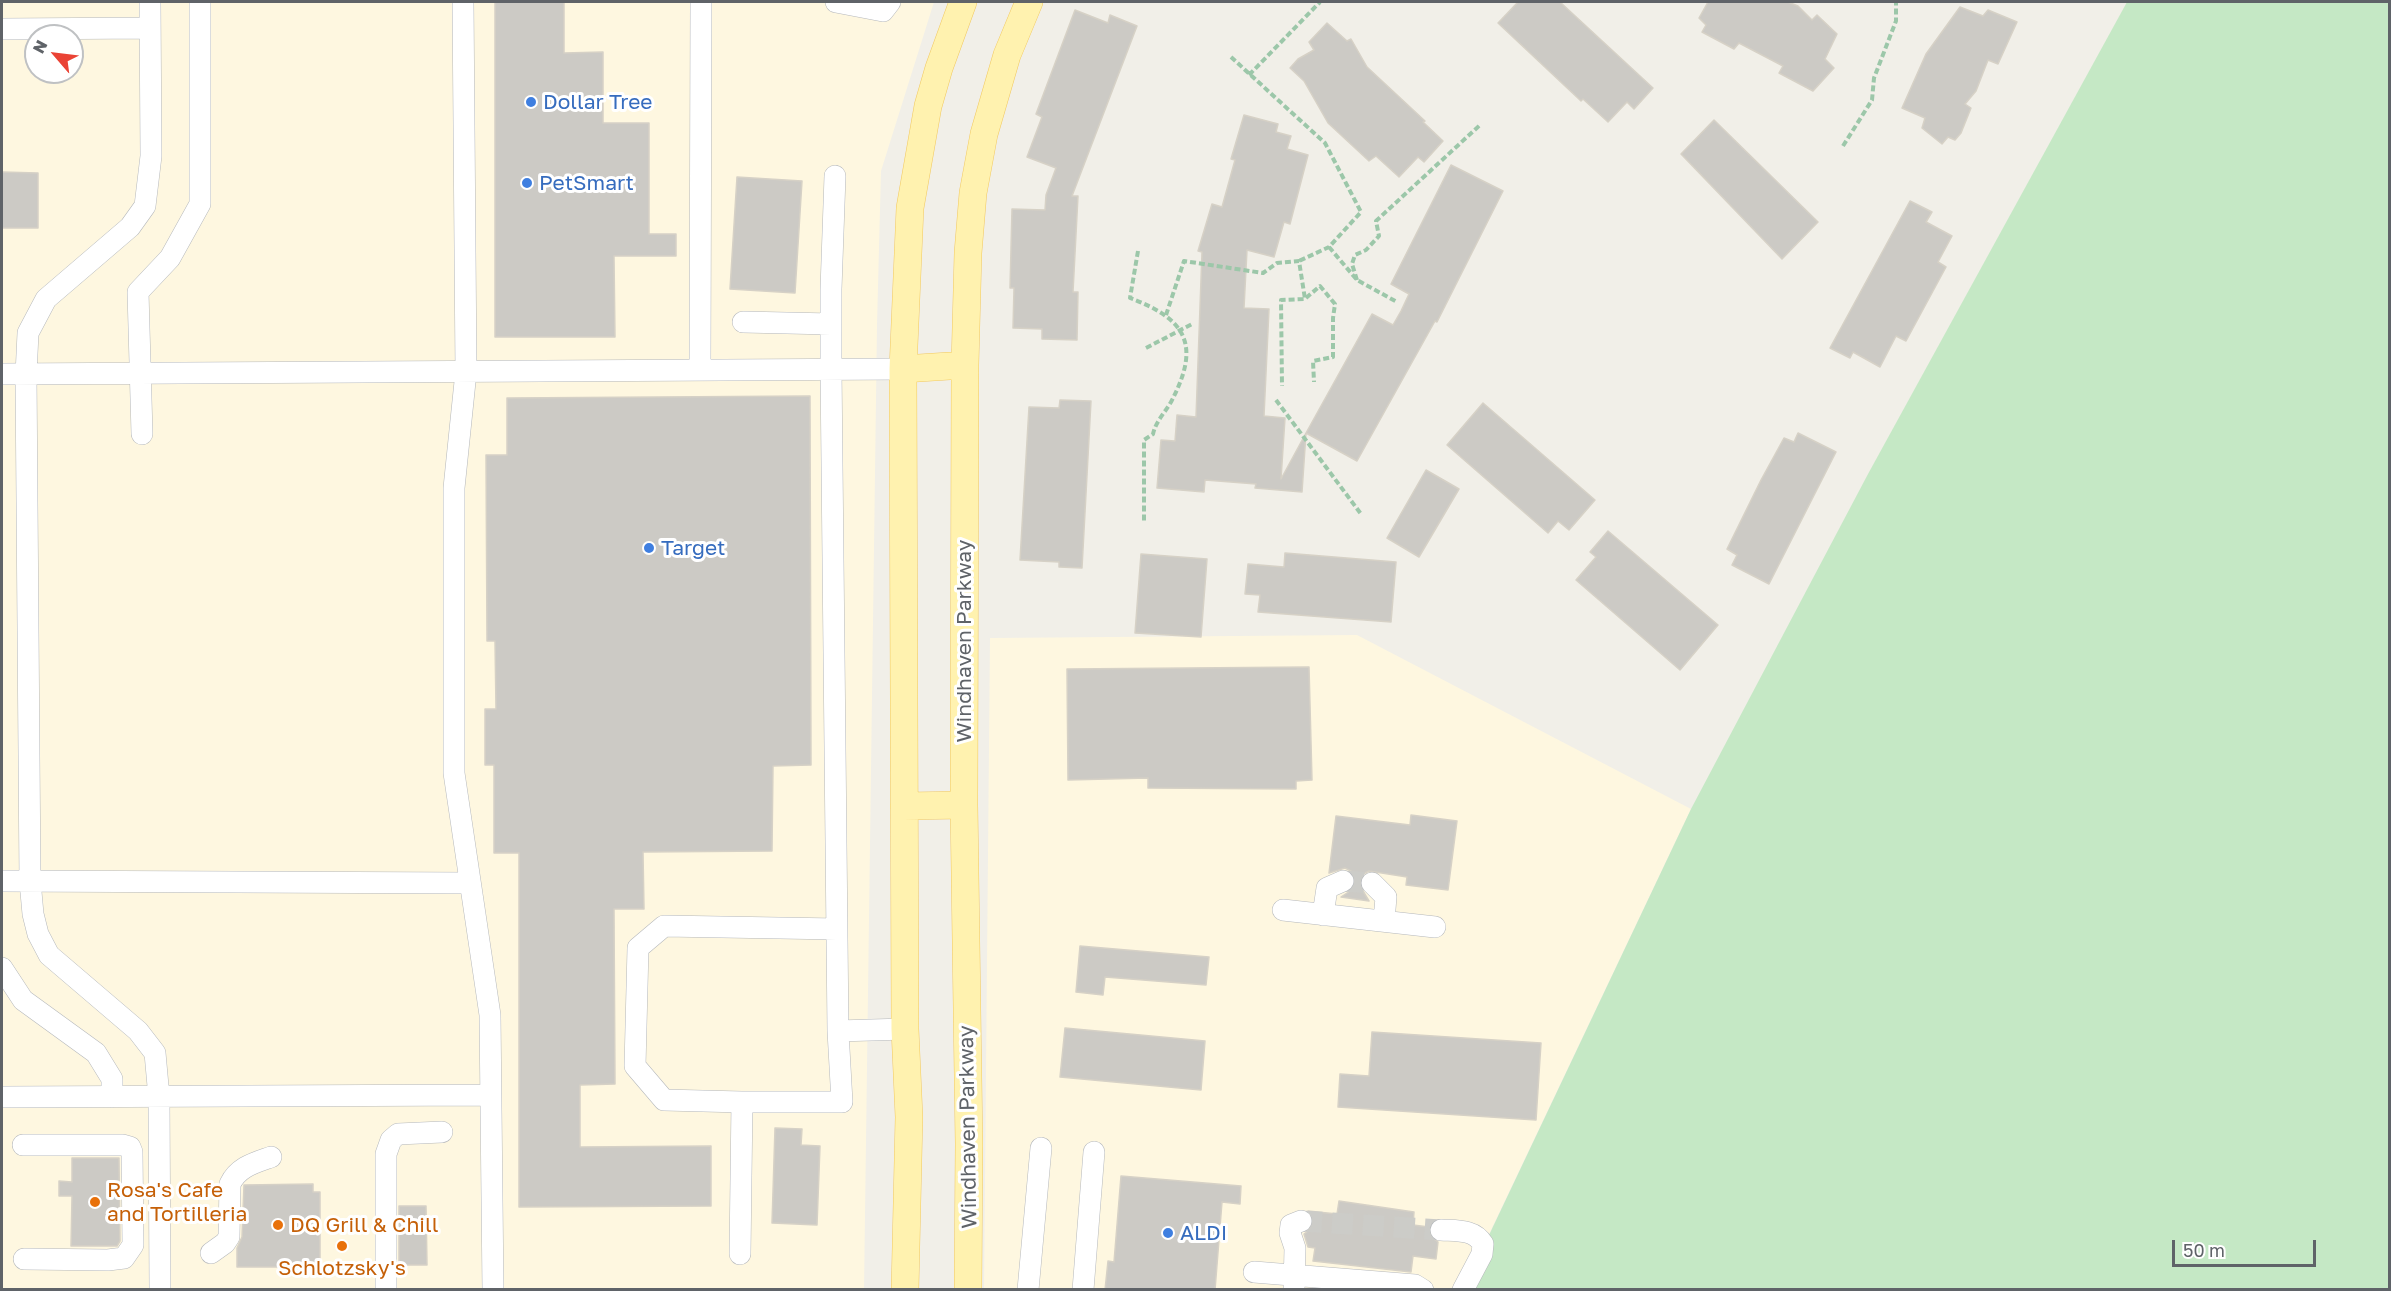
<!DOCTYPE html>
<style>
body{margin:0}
#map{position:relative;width:2391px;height:1291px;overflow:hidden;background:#f1efe8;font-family:"Golos Text",sans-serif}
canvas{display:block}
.frame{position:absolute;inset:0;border:3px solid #5f6368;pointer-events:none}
.north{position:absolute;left:24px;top:24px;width:60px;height:60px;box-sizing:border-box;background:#fff;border:2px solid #bfc1c3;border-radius:50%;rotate:298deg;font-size:16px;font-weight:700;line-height:24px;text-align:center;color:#5f6368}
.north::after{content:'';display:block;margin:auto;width:21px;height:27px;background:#ea4335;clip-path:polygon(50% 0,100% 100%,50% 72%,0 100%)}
.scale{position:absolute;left:2172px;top:1240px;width:144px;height:27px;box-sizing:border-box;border:3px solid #5f6368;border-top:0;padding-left:8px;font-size:18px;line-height:21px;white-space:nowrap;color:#5f6368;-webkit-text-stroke:4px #fff;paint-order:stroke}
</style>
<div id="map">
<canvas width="2391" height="1291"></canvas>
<div class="frame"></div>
<div class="north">N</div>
<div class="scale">50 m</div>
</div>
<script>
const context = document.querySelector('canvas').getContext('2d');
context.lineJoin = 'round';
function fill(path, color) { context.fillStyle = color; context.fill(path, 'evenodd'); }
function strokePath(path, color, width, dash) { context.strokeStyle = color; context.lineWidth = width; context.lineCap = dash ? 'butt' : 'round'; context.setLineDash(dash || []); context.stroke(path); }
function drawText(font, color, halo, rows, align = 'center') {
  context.font = font + ' "Golos Text",sans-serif'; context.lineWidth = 6; context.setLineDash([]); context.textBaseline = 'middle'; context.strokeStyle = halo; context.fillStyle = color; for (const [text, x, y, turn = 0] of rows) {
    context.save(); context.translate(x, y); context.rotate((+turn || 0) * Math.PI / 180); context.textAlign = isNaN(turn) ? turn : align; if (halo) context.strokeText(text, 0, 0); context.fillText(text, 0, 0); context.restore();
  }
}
const commercial = new Path2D(`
 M 2,2 L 934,2 L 881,171 L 877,325 L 864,1289 L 2,1290 ZM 36,36 L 72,36 L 72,72 L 36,72 Z
 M 1357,635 L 1691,809 L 1463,1289 L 984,1290 L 990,638 Z`);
const green = new Path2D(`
 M 2127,2 L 2389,2 L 2389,1289 L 1463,1290 L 1691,809 L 1868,474 Z`);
const building = new Path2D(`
 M 495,2 L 564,2 L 564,53 L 603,52 L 603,123 L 649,123 L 649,234 L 676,234 L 676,256 L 614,256 L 615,337 L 495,337 Z
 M 1518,2 L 1560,2 L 1653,88 L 1634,109 L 1627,102 L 1608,122 L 1583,99 L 1581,101 L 1498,23 Z
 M 1708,2 L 1788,2 L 1798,6 L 1812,20 L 1817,15 L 1837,34 L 1825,59 L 1834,68 L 1813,91 L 1779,73 L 1783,66 L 1739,43 L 1734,49 L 1702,32 L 1706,25 L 1699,18 Z
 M 1960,7 L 1983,16 L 1988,10 L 2017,22 L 1998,64 L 1988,60 L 1976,91 L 1965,104 L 1971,108 L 1961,133 L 1955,140 L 1948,137 L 1942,144 L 1922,128 L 1925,118 L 1902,108 L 1926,54 Z
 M 1075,10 L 1108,23 L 1110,15 L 1137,26 L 1072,196 L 1078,196 L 1073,292 L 1078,292 L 1077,340 L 1042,339 L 1042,329 L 1013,328 L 1014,288 L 1010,288 L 1012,209 L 1045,210 L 1046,195 L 1056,168 L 1027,157 L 1042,117 L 1036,114 Z
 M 1327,23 L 1347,41 L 1351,39 L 1367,67 L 1425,121 L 1423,122 L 1443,141 L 1424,162 L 1418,157 L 1399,177 L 1376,156 L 1369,161 L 1328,123 L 1304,81 L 1290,68 L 1298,59 L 1314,50 L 1309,42 Z
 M 1244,115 L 1278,124 L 1276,132 L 1291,136 L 1287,149 L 1308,155 L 1290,224 L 1284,222 L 1274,257 L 1247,250 L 1244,308 L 1269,309 L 1264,416 L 1285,418 L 1281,479 L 1306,433 L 1302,492 L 1255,488 L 1256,484 L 1205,480 L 1204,492 L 1157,488 L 1161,440 L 1175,441 L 1177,415 L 1196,417 L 1202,252 L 1198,251 L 1212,204 L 1222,207 L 1235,160 L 1231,159 Z
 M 1714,120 L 1818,222 L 1782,259 L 1681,154 Z
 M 1451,165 L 1503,191 L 1437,322 L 1435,321 L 1357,461 L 1306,433 L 1372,314 L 1393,325 L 1401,311 L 1409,294 L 1391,284 Z
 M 2,172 L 38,173 L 38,228 L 2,228 Z
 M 737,177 L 802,181 L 795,293 L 730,289 Z
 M 1910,201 L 1932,212 L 1926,222 L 1952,236 L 1938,262 L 1946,267 L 1906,341 L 1896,336 L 1880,367 L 1853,352 L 1850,358 L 1830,348 Z
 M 810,396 L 811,765 L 773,766 L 772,851 L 643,852 L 644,909 L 614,909 L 615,1084 L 580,1085 L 580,1147 L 711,1146 L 711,1206 L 519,1207 L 519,853 L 494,853 L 494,765 L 485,765 L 485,709 L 496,709 L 495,641 L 487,641 L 486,455 L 507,455 L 507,398 Z
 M 1060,400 L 1091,401 L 1082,568 L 1059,567 L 1059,562 L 1020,560 L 1029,407 L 1059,408 Z
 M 1483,403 L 1595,500 L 1569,530 L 1558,521 L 1548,533 L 1447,445 Z
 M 1798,433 L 1836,452 L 1769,584 L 1732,565 L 1737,555 L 1727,549 L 1761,480 L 1784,438 L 1794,442 Z
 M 1426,470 L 1459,489 L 1419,557 L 1387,538 Z
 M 1608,531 L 1718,625 L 1680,670 L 1576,580 L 1596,557 L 1590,552 Z
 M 1285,553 L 1396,562 L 1391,622 L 1258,612 L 1260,595 L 1245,594 L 1248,564 L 1284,567 Z
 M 1141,554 L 1207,559 L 1201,637 L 1135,633 Z
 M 1309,667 L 1312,780 L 1296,781 L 1296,789 L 1148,788 L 1148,778 L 1068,780 L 1067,669 Z
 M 1411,815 L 1457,821 L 1448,890 L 1406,885 L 1407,877 L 1369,871 L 1363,874 L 1360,886 L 1369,901 L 1341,897 L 1353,889 L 1356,882 L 1351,871 L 1345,868 L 1329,873 L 1336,816 L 1410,825 Z
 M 1080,946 L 1209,957 L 1206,985 L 1105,977 L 1103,995 L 1076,992 Z
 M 1065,1028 L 1205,1041 L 1201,1090 L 1060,1077 Z
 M 1372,1032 L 1541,1043 L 1536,1120 L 1338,1107 L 1340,1074 L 1369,1076 Z
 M 775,1128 L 802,1129 L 801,1145 L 820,1146 L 817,1225 L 772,1223 Z
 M 72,1158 L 119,1158 L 120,1241 L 117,1246 L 71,1246 L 72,1196 L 59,1196 L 59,1181 L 72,1182 Z
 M 1121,1176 L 1241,1186 L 1240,1204 L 1222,1202 L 1215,1290 L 1105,1290 L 1108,1261 L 1114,1262 Z
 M 313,1184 L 313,1192 L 320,1192 L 320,1267 L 237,1267 L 237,1248 L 242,1237 L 244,1185 Z
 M 1339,1201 L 1414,1212 L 1413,1225 L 1429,1227 L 1430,1236 L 1438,1242 L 1436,1259 L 1413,1256 L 1411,1272 L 1313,1261 L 1315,1248 L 1308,1247 L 1304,1234 L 1311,1229 L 1313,1223 L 1313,1216 L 1308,1211 L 1337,1214 Z
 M 399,1206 L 426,1206 L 427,1265 L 399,1265 Z`);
const minorTunnel = new Path2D(`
 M 1343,881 L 1372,883
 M 1301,1221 L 1441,1230`);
const path = new Path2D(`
 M 1231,57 L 1325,143 L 1361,212 L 1329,247 L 1299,261
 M 1249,75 L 1320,2
 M 1843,146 L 1872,100 L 1874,78 L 1896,21 L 1896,2
 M 1329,247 L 1357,280 L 1397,302
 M 1138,251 L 1130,298 C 1189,320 1200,347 1171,402 C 1164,414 1156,421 1153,434 L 1144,440 L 1144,522
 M 1357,280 L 1352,264 L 1355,255 L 1366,250 L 1379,236 L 1376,221 L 1480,125
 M 1306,298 L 1320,286 L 1335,304 L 1333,318 L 1333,357 L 1313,361 L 1314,382
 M 1166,315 L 1184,261 L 1263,273 L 1277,263 L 1299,261 L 1305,299 L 1281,300 L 1282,386
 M 1146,348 L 1192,324
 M 1276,400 L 1361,514`);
const minor = new Path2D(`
 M 150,2 L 151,156 L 145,206 L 130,227 L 46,299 L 28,333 L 26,375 L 30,881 L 33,914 L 38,934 L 49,955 L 138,1031 L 155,1053 L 159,1097 L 160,1290
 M 463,2 L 466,372 L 454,488 L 454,773 L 490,1015 L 493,1290
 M 836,2 L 883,11 L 890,2
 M 2,29 L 150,28
 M 743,322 L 831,324
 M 700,370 L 701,2
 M 2,374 L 903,369
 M 142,434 L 138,292 L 170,258 L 200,204 L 200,2
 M 2,881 L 470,883
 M 1372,883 L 1386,897 L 1384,921
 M 1283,910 L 1435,927
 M 1323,915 L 1327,888 L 1343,881
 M 2,968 L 23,1000 L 96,1053 L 112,1079 L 112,1097
 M 838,1031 L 905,1029
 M 2,1097 L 491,1095
 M 742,1102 L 842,1102 L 838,1031 L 831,369 L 831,289 L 835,176
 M 23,1145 L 123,1145 L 130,1147 L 132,1152 L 133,1245 L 124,1258 L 108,1260 L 24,1259
 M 1441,1230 C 1457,1231 1474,1229 1483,1244 L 1482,1254 L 1463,1290
 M 211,1253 L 225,1243 L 229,1237 L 230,1184 C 238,1167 254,1163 271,1157
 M 740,1254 L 742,1102 L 664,1100 L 635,1066 L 638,948 L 664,926 L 837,929
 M 1254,1272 L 1415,1285 L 1423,1290
 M 386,1290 L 386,1154 L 391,1140 L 398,1134 L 442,1132
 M 1028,1290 L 1041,1148
 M 1083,1290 L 1094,1152
 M 1294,1290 L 1295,1248 L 1290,1233 L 1291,1225 L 1301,1221`);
const major = new Path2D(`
 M 903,369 L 965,365
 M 904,806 L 964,805
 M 905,1290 L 909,1117 L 905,1029 L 903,369 L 910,208 L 928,106 L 939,68 L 963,2
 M 968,1290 L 969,1144 L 964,805 L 965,365 L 968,253 L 973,193 L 984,134 L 1007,55 L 1029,2`);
const markers = [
 [531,102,6,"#3f7fe0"],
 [527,183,6,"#3f7fe0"],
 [649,548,6,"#3f7fe0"],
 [95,1202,6,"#e8710a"],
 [278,1225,6,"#e8710a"],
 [1168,1233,6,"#3f7fe0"],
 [342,1246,6,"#e8710a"]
];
const shopNames = [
 ["Dollar Tree",543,102],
 ["PetSmart",539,183],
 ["Target",661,548],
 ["ALDI",1180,1233]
];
const streetNames = [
 ["Windhaven Parkway",964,641,-90],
 ["Windhaven Parkway",968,1127,-91]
];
const foodNames = [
 ["Rosa's Cafe",107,1190],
 ["and Tortilleria",107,1214],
 ["DQ Grill & Chill",290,1225],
 ["Schlotzsky's",342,1268,"center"]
];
fill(commercial, '#fef7e0');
fill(green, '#c5e8c5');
fill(building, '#cccac5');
strokePath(building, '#d6d1c6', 1.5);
strokePath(minorTunnel, '#ccccc8', 21, [21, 10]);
strokePath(minor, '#b5b8bc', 22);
strokePath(major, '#f2c960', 28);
strokePath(path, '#9cc7a9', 4, [6, 3]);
strokePath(minor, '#fff', 21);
strokePath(major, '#fff2af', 27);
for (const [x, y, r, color] of markers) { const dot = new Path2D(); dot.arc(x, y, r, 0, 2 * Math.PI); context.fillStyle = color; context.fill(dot); strokePath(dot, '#fff', 2); }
drawText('21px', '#366cbe', '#fff', shopNames, 'left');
drawText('21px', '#5f6368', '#fff', streetNames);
drawText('21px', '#c56008', '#fff', foodNames, 'left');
</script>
